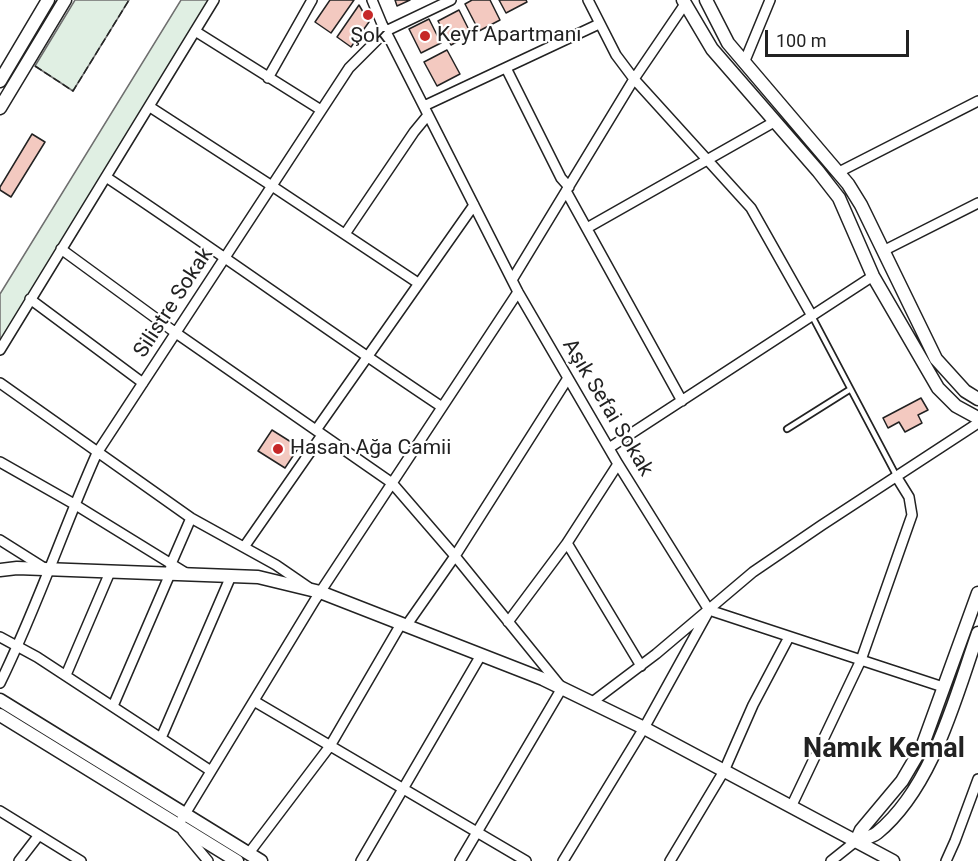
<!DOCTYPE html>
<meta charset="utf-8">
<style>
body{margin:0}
#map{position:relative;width:978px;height:861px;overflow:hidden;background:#fff;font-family:Roboto,sans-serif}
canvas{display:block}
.scale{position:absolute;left:765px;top:30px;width:144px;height:27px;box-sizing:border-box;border:3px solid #222;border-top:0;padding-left:8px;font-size:18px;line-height:21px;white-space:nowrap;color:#222;-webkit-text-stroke:4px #fff;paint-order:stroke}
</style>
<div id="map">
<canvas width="978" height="861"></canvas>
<div class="scale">100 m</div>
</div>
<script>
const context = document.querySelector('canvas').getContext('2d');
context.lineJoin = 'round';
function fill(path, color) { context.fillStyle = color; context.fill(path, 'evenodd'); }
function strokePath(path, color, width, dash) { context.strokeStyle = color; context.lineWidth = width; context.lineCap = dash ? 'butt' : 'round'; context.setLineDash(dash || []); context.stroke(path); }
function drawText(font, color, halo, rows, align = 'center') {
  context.font = font + ' Roboto,sans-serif'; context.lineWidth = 4.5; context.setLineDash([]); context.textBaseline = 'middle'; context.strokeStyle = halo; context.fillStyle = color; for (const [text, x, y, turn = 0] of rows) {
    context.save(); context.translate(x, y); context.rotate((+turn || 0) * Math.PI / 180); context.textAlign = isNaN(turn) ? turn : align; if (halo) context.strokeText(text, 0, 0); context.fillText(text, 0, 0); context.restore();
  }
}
const green = new Path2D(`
 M 75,0 L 129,0 L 73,91 L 35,66 Z
 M 181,0 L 214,0 L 0,350 L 0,294 Z`);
const building = new Path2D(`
 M 330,0 L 354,0 L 331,33 L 315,22 Z
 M 395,0 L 410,0 L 397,6 Z
 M 472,0 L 490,0 L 500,20 L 479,31 L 465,4 Z
 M 499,0 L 526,0 L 527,2 L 506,13 Z
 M 359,5 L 369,22 L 351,47 L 337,37 Z
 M 459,10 L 471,34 L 451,45 L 438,21 Z
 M 429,19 L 441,43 L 421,53 L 409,29 Z
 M 447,50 L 460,74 L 437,86 L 424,62 Z
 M 32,134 L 45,142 L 11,197 L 0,190 L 0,187 Z
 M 921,398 L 928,410 L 918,415 L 922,423 L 905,432 L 899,422 L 888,428 L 883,418 Z
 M 272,430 L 299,447 L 285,468 L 258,451 Z`);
const lane = new Path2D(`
 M 812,316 L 896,475
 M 787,429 L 849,390`);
const street = new Path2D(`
 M 372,0 L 382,24 L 518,292 L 618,464 L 709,610 L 943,687
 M 588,0 L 616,55 L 634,79 L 751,208 L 812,316
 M 195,31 L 321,110
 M 744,63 L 770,0
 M 506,68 L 561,178 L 569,187
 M 268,78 L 312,0
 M 424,106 L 599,24
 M 150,107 L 272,186 L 418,283
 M 839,172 L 978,101
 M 106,177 C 219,252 329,332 442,407
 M 566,191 L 682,401
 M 587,228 L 774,122
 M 345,234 L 414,132 L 428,115
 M 61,249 L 176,333 L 392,483 L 455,556 L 562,688 L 460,861
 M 883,251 L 978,203
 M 512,280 L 634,79 L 685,4
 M 30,299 L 143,383
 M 0,350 L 214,0
 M 0,383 L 191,518 L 276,565 L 308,587
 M 316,430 L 474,205
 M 609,448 L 873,276
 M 0,462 L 74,504 L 186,573
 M 0,540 L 46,569
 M 567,543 L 641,666
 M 244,547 L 322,435
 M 508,622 L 567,543 L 618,464
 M 406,626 L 455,556 L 568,378
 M 0,637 L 37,657 L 211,771
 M 66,675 L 110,572
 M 0,683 C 37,608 63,529 97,453 L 349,68 L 386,31 L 451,0
 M 254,701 L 526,861
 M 591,703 L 656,654 L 753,572 L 822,525 L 978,423
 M 113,706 L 170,574 L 171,564 L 191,518
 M 161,738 L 231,576
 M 791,807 L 861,660 L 912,515 L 909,497 L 896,476
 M 0,811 L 81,861
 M 182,819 L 315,600 L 518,292
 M 183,831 L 208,861
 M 249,853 L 330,746 L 401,624
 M 19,861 L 39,835
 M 361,861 L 481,655
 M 563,861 L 644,728 L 707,614
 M 670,861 L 724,771 L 753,705 L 789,637
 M 831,861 L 856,841
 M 946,861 L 955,841 L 978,779`);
const secondary = new Path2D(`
 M 683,0 L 712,49 L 818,171 L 839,198 L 873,276 L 938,388 L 956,406 L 978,418
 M 706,0 L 728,43 L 848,184 L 861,205 L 936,359 L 965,391 L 978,399
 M 0,81 L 48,0
 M 0,108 L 65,0
 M 0,570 L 17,568 L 258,577 L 320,592 L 543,679 L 644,728 L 893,861
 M 0,700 L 261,861
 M 0,715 L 237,861
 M 856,841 L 861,830 L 902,781 L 922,747 L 978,593
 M 856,841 C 862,839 872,837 877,833 C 933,787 955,698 978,633`);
const fence = new Path2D(`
 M 35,66 L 73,91 L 129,0`);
const markers = [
 [368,15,6,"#c62828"],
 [425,36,6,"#c62828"],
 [278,449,6,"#c62828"]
];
const poiNames = [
 ["Keyf Apartmanı",437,36],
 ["Şok",368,37,"center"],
 ["Hasan Ağa Camii",290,449]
];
const streetNames = [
 ["Silistre Sokak",174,303,-57],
 ["Aşık Sefai Sokak",607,408,59]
];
const districtNames = [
 ["Namık Kemal",884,750]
];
fill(green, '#e0efe3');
strokePath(green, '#6f6f6f', 1.5);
fill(building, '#f3c9c0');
strokePath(building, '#222', 1.5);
strokePath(lane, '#222', 8);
strokePath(street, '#222', 12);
strokePath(secondary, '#222', 15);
strokePath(lane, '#fff', 4.5);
strokePath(street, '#fff', 9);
strokePath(secondary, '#fff', 12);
strokePath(fence, '#222', 1.5, [8, 3]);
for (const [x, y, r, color] of markers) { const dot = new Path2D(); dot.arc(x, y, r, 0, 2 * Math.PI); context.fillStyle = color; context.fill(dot); strokePath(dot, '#fff', 2); }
drawText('21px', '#222', '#fff', poiNames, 'left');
drawText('21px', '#222', '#fff', streetNames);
drawText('bold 27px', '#222', '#fff', districtNames);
</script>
